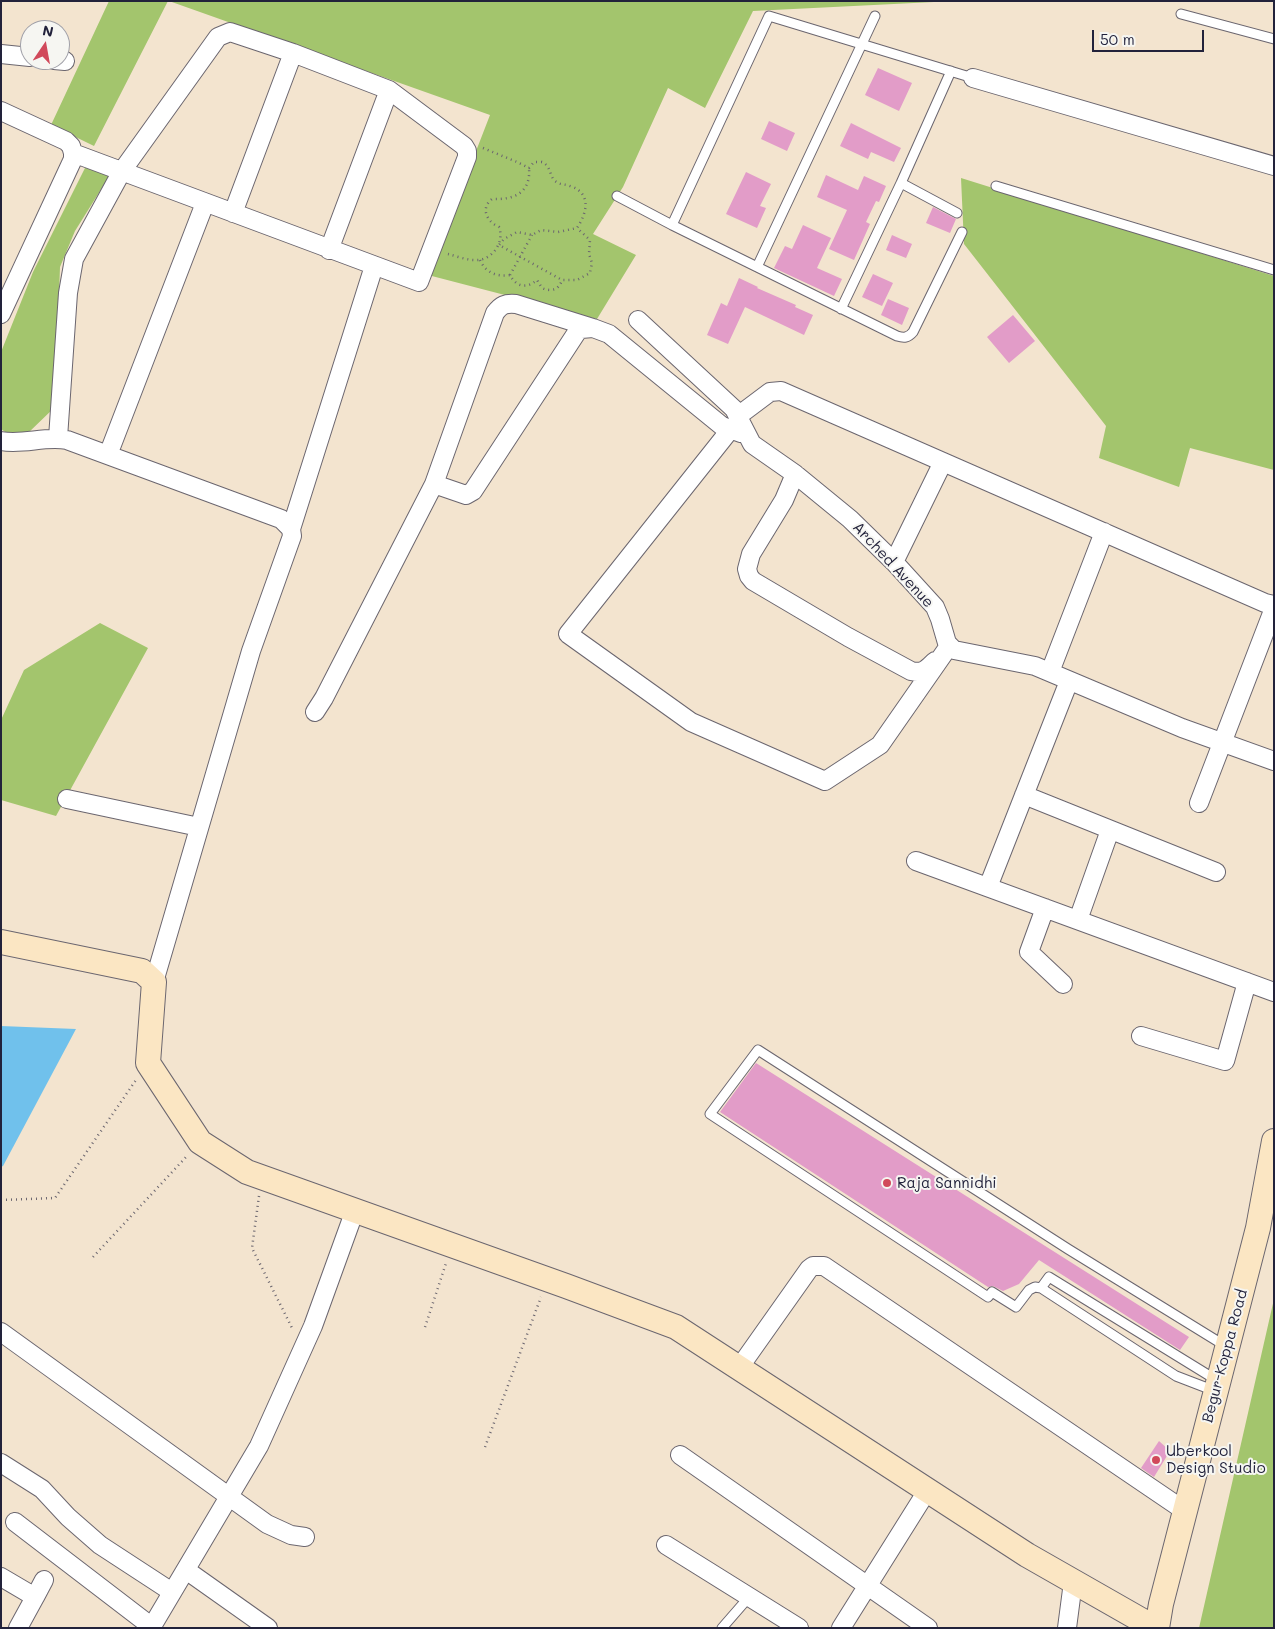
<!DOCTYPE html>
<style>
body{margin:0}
#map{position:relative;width:1275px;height:1629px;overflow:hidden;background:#f3e4cf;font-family:Mali,sans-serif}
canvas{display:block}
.frame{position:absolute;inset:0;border:2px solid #22223b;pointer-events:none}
.north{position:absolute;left:20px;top:20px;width:50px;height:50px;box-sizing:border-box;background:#f6f6f2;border:1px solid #a1a1a9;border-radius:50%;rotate:12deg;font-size:14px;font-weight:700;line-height:20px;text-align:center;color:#22223b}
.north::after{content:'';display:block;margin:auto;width:18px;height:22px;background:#d1495b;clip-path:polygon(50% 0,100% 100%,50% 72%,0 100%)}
.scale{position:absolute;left:1092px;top:30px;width:112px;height:22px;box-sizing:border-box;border:2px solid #22223b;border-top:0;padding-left:6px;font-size:15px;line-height:18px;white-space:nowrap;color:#22223b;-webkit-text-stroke:4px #f6f6f2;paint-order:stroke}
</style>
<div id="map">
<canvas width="1275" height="1629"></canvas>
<div class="frame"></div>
<div class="north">N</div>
<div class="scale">50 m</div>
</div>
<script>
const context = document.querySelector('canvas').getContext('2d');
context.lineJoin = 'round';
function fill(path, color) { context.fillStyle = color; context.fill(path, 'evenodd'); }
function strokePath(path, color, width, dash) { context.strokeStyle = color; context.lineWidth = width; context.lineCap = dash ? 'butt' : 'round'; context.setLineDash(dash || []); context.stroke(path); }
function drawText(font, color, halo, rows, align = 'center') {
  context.font = font + ' Mali,sans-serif'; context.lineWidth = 4; context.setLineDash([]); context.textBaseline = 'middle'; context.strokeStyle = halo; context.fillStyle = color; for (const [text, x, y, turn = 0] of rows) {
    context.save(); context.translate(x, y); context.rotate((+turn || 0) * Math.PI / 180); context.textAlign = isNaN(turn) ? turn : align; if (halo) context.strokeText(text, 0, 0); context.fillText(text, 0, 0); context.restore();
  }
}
const green = new Path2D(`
 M 109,1 L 168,1 L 94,146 L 51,125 Z
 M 169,1 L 954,1 L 753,11 L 705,108 L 668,88 L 623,187 L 593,234 L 636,255 L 597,319 L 428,275 L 490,115 Z
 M 86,166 L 110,175 L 75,231 L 60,267 L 55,407 L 27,434 L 11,436 L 1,429 L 1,352 L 33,272 Z
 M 961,178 L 1274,276 L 1274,470 L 1190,448 L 1179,487 L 1099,458 L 1106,426 L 964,244 Z
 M 100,623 L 148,648 L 56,816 L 1,800 L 1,720 L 24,670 Z
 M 1274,1299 L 1274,1628 L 1199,1628 Z`);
const water = new Path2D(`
 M 1,1026 L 76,1029 L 3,1166 L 1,1167 Z`);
const building = new Path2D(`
 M 878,68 L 912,83 L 899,111 L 865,95 Z
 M 769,121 L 795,133 L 787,151 L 761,139 Z
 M 851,123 L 901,148 L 894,162 L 871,152 L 868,159 L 840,146 Z
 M 746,172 L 771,184 L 760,206 L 766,208 L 757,228 L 726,214 Z
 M 826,175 L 858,190 L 864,176 L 886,186 L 879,202 L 876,201 L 866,222 L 870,224 L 854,260 L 829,249 L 847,210 L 817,197 Z
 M 933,207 L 956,219 L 950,233 L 926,223 Z
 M 803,225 L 831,238 L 817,268 L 842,279 L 834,296 L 774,268 L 785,246 L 792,249 Z
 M 892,235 L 912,244 L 906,258 L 886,250 Z
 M 873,274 L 893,283 L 882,306 L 862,297 Z
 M 739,278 L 758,287 L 757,288 L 796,305 L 795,307 L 813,315 L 804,335 L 745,307 L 728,344 L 707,335 L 721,303 L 727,306 Z
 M 888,299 L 909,308 L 902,325 L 881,315 Z
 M 1013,315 L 1035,341 L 1009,363 L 987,337 Z
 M 756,1063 L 1189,1337 L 1180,1350 L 1039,1260 L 1019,1284 L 1003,1291 L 993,1286 L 988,1287 L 720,1112 Z
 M 1159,1441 L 1170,1451 L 1154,1477 L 1141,1468 Z`);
const path = new Path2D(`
 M 483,148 L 517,162 L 529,168 L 534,162 L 542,162 C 551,166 549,175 555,181 C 560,185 565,184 570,186 C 592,193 587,213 577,228 L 558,232 L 541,230 L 532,235 L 517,232 L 504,239 L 499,245 L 562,280
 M 448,254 C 456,256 466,260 475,260 C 492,261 505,242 499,227 C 487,222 480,208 492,199 C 514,200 531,193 529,168
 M 480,260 C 486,273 497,277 510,275 C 516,287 527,289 537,280 L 542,288 C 551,292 559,290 562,280 L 577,280 L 590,273 L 592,263 L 589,254 L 590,240 L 577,228
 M 510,275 L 532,235
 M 259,1196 L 252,1248 L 293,1330
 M 1,1200 L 55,1198 L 136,1080
 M 93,1257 L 187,1156
 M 425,1327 L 446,1263
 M 485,1447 L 541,1297`);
const lane = new Path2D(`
 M 1181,14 L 1274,39
 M 901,183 L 957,213
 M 996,186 L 1274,270
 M 617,196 L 672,225
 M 962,232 L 913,332 C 908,338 904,338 897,336 L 672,225 L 769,16 L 973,78
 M 757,267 L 875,16
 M 841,309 L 901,183 L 951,71
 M 1041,1288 L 1049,1277 L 1218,1381
 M 1215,1391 L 1176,1376 L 1041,1288 L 1035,1287 L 1029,1290 L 1016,1307 L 992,1292 L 988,1297 L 710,1114 L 758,1050 L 1068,1249 L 1227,1347
 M 722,1628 L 749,1597`);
const street = new Path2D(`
 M 1,54 L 30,57
 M 54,60 L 65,61
 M 973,78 L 1274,166
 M 1,111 L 66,141 L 71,146 L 73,153 C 189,196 304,240 419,282 L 467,157 L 467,151 L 464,146 L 389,90 L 293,53 L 230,32 L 218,37 L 122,171 L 74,259 L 68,293 L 58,438
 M 233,213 L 293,53
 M 329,250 L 389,90
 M 1,314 L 73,159 L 73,153
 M 638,320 L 734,409 L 752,444 L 795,474 L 850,519 L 894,562 L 935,607 L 940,619 L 947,643 L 954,650 L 1035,666 L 1182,728 L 1274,761
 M 738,416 L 770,392 L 781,391 L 1265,603 L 1274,605
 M 730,430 L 568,634 L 691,722 L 825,781 L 880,745 L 949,646
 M 1,441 C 23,445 45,436 67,440 L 281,519 L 291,529 L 292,536 L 251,651 L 154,982
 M 108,455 L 205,203
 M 795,474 L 784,500 L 751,554 L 747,569 L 749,576 L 753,581 L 848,637 L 911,671 C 923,674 927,669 935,661
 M 434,484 L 466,495 L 473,491 L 577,332 L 581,329 L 593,328
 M 291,529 L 374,266
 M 894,562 L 943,462
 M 1050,672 L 1104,532
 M 315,712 L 324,698 L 434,484 L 495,313 C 501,305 505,303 516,304 L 593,328 L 609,334 L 722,426 L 741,433
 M 1024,795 L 1216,872
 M 67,799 L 199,827
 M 1199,803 L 1274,608
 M 916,861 L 1274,992
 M 988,887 L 1069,681
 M 1045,908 L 1029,952 L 1063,984
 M 1078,920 L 1110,830
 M 1141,1036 L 1225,1061 L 1247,982
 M 1,1332 L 267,1524 L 291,1535 L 305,1537
 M 739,1368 L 809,1269 L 813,1266 L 824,1266 L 1185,1511
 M 680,1455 L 928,1628
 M 1,1463 L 42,1489 L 68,1517 L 100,1545 L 172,1592
 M 15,1522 L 152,1627
 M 666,1545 L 799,1628
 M 186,1570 L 268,1628
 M 1,1577 L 35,1597 L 18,1628
 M 35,1597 L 44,1580
 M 151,1628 L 259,1446 L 313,1326 L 355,1210
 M 841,1628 L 927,1491
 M 1067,1628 L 1073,1582`);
const secondary = new Path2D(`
 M 1,942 L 142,971 L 154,982 L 148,1063 L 200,1142 L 247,1172 L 566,1286 L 676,1327 L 1027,1555 L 1155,1628
 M 1157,1628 L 1161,1604 L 1258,1228 L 1274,1141`);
const markers = [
 [887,1183,5,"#d1495b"],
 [1156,1460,5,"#d1495b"]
];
const streetNames = [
 ["Arched Avenue",893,565,47],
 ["Begur-Koppa Road",1225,1356,-75]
];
const poiNames = [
 ["Raja Sannidhi",897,1183],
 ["Uberkool",1166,1451],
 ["Design Studio",1166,1468]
];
fill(green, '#a3c56d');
fill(water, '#70c1ec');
fill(building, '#e29cc8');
strokePath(lane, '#6b666f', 11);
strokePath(street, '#6b666f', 20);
strokePath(secondary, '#6b666f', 26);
strokePath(path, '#6b666f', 2.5, [1, 4]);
strokePath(lane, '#fff', 9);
strokePath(street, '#fff', 18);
strokePath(secondary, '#fbe6c3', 24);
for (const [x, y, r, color] of markers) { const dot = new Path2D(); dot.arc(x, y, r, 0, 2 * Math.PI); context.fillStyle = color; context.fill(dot); strokePath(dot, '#f6f6f2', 2); }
drawText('15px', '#22223b', '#f6f6f2', streetNames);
drawText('15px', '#22223b', '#f6f6f2', poiNames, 'left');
</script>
